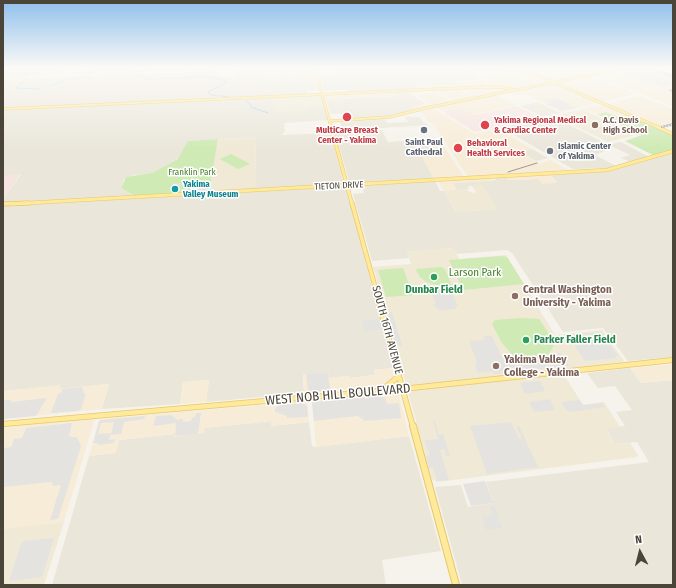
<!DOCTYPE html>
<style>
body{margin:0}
#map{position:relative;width:676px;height:588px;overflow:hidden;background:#f6f3ec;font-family:"Fira Sans Condensed",sans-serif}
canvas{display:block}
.frame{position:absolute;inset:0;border:4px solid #4b4539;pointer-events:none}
.north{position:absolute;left:620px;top:532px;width:40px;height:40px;-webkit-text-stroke:3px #fff;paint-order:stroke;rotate:353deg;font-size:11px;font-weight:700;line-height:16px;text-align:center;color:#4b4539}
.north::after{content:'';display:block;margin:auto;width:14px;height:18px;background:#4b4539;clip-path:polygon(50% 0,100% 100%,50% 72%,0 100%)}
</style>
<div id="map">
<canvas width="676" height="588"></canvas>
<div class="frame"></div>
<div class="north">N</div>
</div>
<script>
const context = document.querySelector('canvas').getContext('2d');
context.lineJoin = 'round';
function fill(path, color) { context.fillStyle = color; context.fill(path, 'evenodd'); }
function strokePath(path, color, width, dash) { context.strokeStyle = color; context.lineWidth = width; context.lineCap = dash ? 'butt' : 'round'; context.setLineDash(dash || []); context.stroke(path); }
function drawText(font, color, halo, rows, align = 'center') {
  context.font = font + ' "Fira Sans Condensed",sans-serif'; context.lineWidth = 3; context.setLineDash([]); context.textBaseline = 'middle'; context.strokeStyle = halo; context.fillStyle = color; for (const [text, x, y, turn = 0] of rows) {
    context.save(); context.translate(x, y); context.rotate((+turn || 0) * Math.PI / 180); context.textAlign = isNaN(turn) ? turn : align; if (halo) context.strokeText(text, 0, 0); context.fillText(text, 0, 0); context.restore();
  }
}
const residential = new Path2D(`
 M 3,68 L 62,68 L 61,69 L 65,74 L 64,75 L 3,78 Z
 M 140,68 L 151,68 L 156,72 L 103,74 L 104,72 L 119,71 L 121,69 L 138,71 Z
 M 335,68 L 469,68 L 481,79 L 457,81 L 460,84 L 418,87 L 420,90 L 348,93 L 347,90 L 324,91 L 319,75 L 337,74 Z
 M 253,69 L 253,77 L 315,76 L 320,90 L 307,91 L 308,95 L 3,108 L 3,79 L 218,71 L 217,73 L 209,74 L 234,78 L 240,77 L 234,77 L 235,70 Z
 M 408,92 L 426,104 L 413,107 L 415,110 L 385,117 L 352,119 L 350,113 L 331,114 L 326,100 L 395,96 L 393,93 Z
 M 273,98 L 273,112 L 307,110 L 307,107 L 324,106 L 328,120 L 284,123 L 285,131 L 282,135 L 331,133 L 344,184 L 255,189 L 256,137 L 189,141 L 176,161 L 159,171 L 147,174 L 134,175 L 124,179 L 121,188 L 135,196 L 3,203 L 3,198 L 21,175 L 3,175 L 3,110 Z
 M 538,102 L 560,113 L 542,117 L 520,106 Z
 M 552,116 L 605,143 L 595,146 L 605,151 L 595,155 L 616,166 L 607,168 L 573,169 L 502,128 Z
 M 405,117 L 420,117 L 423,122 L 429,125 L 336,131 L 333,126 L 341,126 L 340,121 L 385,118 L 387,123 L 408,122 Z
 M 382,130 L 388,142 L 427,139 L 437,157 L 423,158 L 434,179 L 350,184 L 335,132 Z
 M 619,142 L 621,142 L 649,157 L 630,162 L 621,158 L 630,155 L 609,145 Z
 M 532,149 L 548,158 L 536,161 L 520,152 Z
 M 673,153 L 673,357 L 628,361 L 603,328 L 563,332 L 512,253 L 507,250 L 457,254 L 453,248 L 434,250 L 407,252 L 409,258 L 372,261 L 353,194 L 364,193 L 362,186 L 435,181 L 440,191 L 444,191 L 456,212 L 498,209 L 482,186 L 468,186 L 469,189 L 457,190 L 452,183 L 496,180 L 494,177 L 506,177 L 508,180 L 538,179 L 557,182 L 549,174 L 611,171 Z
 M 343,187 L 346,188 L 381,321 L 364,332 L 383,330 L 393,368 L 374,370 L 375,375 L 350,378 L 350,376 L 329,378 L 328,372 L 303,375 L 304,393 L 206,402 L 209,380 L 183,382 L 180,404 L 102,409 L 109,384 L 59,389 L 60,386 L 3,391 L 3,206 Z
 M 630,368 L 641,383 L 673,380 L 673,585 L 462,585 L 435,487 L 461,485 L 468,507 L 494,503 L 486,482 L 649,462 L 637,442 L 615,444 L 606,428 L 625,426 L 616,412 L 632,410 L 615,386 L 598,388 L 587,373 Z
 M 271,421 L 271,426 L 309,422 L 312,446 L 316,447 L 409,436 L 441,551 L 382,560 L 386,585 L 52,585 L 89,456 L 115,453 L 119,440 L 175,434 L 174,436 L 204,433 L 204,428 Z`);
const commercial = new Path2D(`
 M 87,68 L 114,68 L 121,69 L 119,71 L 104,72 L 103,74 L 77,75 Z
 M 161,68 L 236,68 L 169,71 L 163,71 Z
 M 300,68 L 313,68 L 315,76 L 252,77 L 253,69 Z
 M 496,68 L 517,68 L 549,82 L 515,89 L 491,86 L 477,73 L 486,76 L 503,73 L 500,71 L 493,73 L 486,70 Z
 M 522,68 L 594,68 L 603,71 L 553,81 Z
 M 617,71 L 673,91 L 673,106 L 593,75 Z
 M 590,76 L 636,94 L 603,102 L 558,83 Z
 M 482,80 L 488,86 L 420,90 L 418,86 L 459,84 L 457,81 Z
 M 552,83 L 597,102 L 597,103 L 562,112 L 524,94 L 516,96 L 509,92 Z
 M 497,87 L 511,90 L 475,97 L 460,89 Z
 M 457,89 L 473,97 L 454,101 L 435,90 Z
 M 435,92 L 452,101 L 415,110 L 413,106 L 428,103 L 416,95 Z
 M 393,93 L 396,96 L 326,100 L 325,96 Z
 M 496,95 L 516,105 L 472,115 L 461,108 L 442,111 L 435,107 Z
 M 639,96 L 673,109 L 673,125 L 662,128 L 607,104 Z
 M 601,105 L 604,105 L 627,115 L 619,117 L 606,112 L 598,114 L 582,109 Z
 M 433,108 L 475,134 L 498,129 L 532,149 L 521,152 L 540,164 L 550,160 L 568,170 L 468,177 L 434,125 L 426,120 L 421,111 Z
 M 427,139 L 439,139 L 464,177 L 434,179 L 422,157 L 437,156 Z
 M 549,174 L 557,183 L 542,184 L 538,179 L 508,180 L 506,177 Z
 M 491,177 L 493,181 L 453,183 L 457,190 L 444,191 L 438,181 Z
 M 673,364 L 673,380 L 641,383 L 630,368 Z
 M 393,368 L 393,378 L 384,386 L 304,393 L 303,374 L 328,372 L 329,378 L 350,376 L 351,378 L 375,375 L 374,370 Z
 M 209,380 L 206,402 L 180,404 L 183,382 Z
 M 109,384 L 102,409 L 3,419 L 3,391 L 60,385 L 60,389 Z
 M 396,393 L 399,395 L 409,436 L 316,447 L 312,401 Z
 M 307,401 L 309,422 L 271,426 L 271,421 L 205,428 L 204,433 L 174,437 L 174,434 L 119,440 L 116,453 L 89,456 L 99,421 L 101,419 Z
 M 95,418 L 64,522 L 3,529 L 3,427 Z`);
const industrial = new Path2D(`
 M 633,68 L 647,68 L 673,77 L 673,86 L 664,88 L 617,71 Z`);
const education = new Path2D(`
 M 322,96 L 324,106 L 307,107 L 307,111 L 273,112 L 273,98 Z
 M 582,109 L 590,113 L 638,134 L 608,142 L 554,116 Z
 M 256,137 L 255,189 L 209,192 L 218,139 Z
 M 482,185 L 498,209 L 456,212 L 444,191 L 467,189 L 469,192 L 474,193 L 476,191 L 471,186 Z
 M 454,248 L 459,259 L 506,255 L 555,335 L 602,330 L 624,361 L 623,362 L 561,370 L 583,405 L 604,402 L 620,427 L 606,429 L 615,444 L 630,443 L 638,455 L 637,457 L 437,482 L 432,479 L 391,330 L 364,332 L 362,321 L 388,319 L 373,267 L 411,264 L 407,252 Z
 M 64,522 L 44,585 L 3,585 L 3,529 Z`);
const medical = new Path2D(`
 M 517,106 L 539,117 L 475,132 L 442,111 L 461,108 L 474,115 Z
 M 21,174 L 3,198 L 3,175 Z`);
const green = new Path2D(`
 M 606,112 L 619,117 L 627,115 L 673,135 L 673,149 L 653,155 L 625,141 L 642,135 L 597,114 Z
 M 218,139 L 209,192 L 135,196 L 121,188 L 126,177 L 152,173 L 177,160 L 188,141 Z
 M 231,154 L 250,164 L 238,169 L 220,159 Z
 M 502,256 L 507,257 L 524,284 L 463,290 L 449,260 Z
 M 441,267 L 445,269 L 452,286 C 438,287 420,284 416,269 Z
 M 403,268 L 413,295 L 386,297 L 378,270 Z
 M 520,318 L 539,319 L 551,337 L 554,345 L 549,354 L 514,357 L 502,343 L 492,324 L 495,320 Z`);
const parking = new Path2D(`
 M 557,98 L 571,105 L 567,106 L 568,107 L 574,106 L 577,108 L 561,110 L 563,111 L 562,111 L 557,109 L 562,107 L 554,108 L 546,104 L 551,102 L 544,101 Z
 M 173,183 L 191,184 L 210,183 L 209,191 L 189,192 L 190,185 L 173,186 Z
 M 450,289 L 458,306 L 455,306 L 456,309 L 440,310 L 436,308 L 434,304 L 436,303 L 431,292 L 437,292 L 436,290 Z
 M 392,312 L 402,345 L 401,347 L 395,343 L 387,313 Z
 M 379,319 L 381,321 L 383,330 L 364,332 L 362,321 Z
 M 599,332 L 602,334 L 618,356 L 615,356 L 616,358 L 587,361 L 584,360 L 569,335 Z
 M 484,336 L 492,336 L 503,359 L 561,353 L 569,366 L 494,374 L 493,371 L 478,373 L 475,364 L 477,362 L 469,341 L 485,340 Z
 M 328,372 L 330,391 L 310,392 L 308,391 L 306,374 Z
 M 540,381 L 545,391 L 525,394 L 520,383 Z
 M 82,387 L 84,394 L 86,393 L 81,409 L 78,411 L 51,413 L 58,394 L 62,392 L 62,389 Z
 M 379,396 L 385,398 L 387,404 L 399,403 L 401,418 L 364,421 L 363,419 L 357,416 L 314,421 L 312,404 L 313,402 Z
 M 47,398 L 36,416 L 3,419 L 4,400 L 12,400 L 11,402 Z
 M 550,399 L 555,410 L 534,412 L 529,402 Z
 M 580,400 L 583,405 L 602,403 L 606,407 L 571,412 L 566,410 L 561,402 Z
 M 302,403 L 307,406 L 308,417 L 287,418 L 287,416 L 275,412 L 275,409 L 279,405 Z
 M 196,413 L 201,413 L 198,434 L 175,436 L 176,423 L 153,426 L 156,416 L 172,415 L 177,420 L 183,419 L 183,422 L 191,421 L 192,418 L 195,417 Z
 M 145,416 L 144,419 L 124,422 L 121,434 L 111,435 L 114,422 L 101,423 L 98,434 L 111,433 L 109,440 L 115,439 L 114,443 L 97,445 L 98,443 L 93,443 L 99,421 L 101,420 Z
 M 433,421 L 435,421 L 439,435 L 443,434 L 450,456 L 446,456 L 444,449 L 440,450 L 449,480 L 437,481 L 433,467 L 429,468 L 426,456 L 430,455 L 424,440 L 441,439 L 438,438 Z
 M 511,422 L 519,439 L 522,438 L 516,426 L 519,426 L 538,467 L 487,474 L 470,426 Z
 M 72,423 L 69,435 L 71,437 L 77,437 L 81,446 L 58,519 L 50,520 L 61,485 L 53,486 L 52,482 L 3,487 L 3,448 L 11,447 L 14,439 L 22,438 L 26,428 Z
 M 485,481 L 494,503 L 471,506 L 463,484 Z
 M 494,505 L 502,528 L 486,530 L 482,516 L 493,515 L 490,506 Z
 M 54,538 L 42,577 L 9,581 L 21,544 L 24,541 Z`);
const stream = new Path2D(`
 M 117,68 L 142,72
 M 87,74 L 101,68
 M 142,76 L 144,78 L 153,79
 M 23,77 L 24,74 L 37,72
 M 24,78 L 25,80 L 16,88 L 40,89
 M 178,78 L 201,77 L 221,79
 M 74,79 L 85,76
 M 156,79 L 174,78
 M 222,85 L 227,82 L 223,80
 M 51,86 L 64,81
 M 218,96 L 211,95 L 208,92 L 220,86
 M 221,96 L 229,97
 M 246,100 L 251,106
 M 251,107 L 268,113`);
const majorFar4 = new Path2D(`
 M 315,68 L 331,127
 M 520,68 L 658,127
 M 473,70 L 493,68
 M 3,109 L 482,87 L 501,87 L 515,90
 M 330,121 L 390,117 L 426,108 L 625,68`);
const majorFar3 = new Path2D(`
 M 331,126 L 352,204
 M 655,126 L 673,134
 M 11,204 L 607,170 L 673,151`);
const majorFar2 = new Path2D(`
 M 352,203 L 379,301
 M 3,204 L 29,203`);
const majorFar1 = new Path2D(`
 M 378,300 L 413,427
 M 382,390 L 399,376
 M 3,424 L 402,389 L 673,360`);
const major = new Path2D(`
 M 413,426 L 456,585`);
const tram = new Path2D(`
 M 629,130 L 640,133 L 648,133
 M 508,172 L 537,163`);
const rail = new Path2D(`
 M 649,68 L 673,76
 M 670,90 L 673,91
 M 662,127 L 673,124`);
const markers = [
 [347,117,5,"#e0444e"],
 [485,125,5,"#e0444e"],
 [595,125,4,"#8d6e63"],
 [424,130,4,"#6b7280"],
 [458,148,5,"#e0444e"],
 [550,151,4,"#6b7280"],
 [175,189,4,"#0f9aa8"],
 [434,277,4,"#2e9e5b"],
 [515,296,4,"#8d6e63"],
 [526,340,4,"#2e9e5b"],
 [496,366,4,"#8d6e63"]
];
const farHealthnames = [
 ["Yakima Regional Medical",494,120],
 ["& Cardiac Center",494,130],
 ["MultiCare Breast",347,130,"center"],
 ["Center - Yakima",347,140,"center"],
 ["Behavioral",467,143],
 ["Health Services",467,153]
];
const farEducationnames = [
 ["A.C. Davis",603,120],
 ["High School",603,130]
];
const farWorshipnames = [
 ["Saint Paul",424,142],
 ["Cathedral",424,152],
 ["Islamic Center",558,146,"left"],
 ["of Yakima",558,156,"left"]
];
const farParknames = [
 ["Franklin Park",192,172]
];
const farCulturenames = [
 ["Yakima",183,184],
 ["Valley Museum",183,194]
];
const farStreetnames = [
 ["TIETON DRIVE",339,186,-3]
];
const parkNames = [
 ["Larson Park",475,273]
];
const leisureNames = [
 ["Dunbar Field",434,290],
 ["Parker Faller Field",534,340,"left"]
];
const educationNames = [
 ["Central Washington",523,290],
 ["University - Yakima",523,303],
 ["Yakima Valley",504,360],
 ["College - Yakima",504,373]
];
const streetNames = [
 ["SOUTH 16TH AVENUE",387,330,75]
];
const nearStreetnames = [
 ["WEST NOB HILL BOULEVARD",338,395,-5]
];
fill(residential, '#eae6da');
fill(commercial, '#f7ecd8');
fill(industrial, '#e6e2dd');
fill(education, '#efe9d6');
fill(medical, '#f6e4e0');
fill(green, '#cfeab5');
fill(parking, '#e5e3e0');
strokePath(stream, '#a9d0f2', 1);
strokePath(majorFar4, '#e6c869', 3);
strokePath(majorFar3, '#e6c869', 4);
strokePath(majorFar2, '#e6c869', 5);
strokePath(majorFar1, '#e6c869', 6);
strokePath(major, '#e6c869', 8);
strokePath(majorFar4, '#ffe99b', 2);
strokePath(majorFar3, '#ffe99b', 3);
strokePath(majorFar2, '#ffe99b', 3.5);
strokePath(majorFar1, '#ffe99b', 4.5);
strokePath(major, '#ffe99b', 6);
strokePath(tram, '#9a9a9a', 1);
strokePath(rail, '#9a9a9a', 2);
strokePath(rail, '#fff', 1, [1.5]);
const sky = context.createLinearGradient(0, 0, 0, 150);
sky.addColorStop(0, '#8fbfec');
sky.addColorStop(0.45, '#fbfaf6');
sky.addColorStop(1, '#fbfaf600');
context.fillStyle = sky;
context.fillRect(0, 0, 676, 150);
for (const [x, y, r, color] of markers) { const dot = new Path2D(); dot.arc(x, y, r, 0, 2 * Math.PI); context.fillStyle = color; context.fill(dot); strokePath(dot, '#fff', 1.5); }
drawText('bold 9px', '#be3a42', '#fff', farHealthnames, 'left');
drawText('bold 9px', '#785e54', '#fff', farEducationnames, 'left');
drawText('bold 9px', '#5b616d', '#fff', farWorshipnames);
drawText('9px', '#457f2a', '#fff', farParknames);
drawText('bold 9px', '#0d838f', '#fff', farCulturenames, 'left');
drawText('9px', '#4b4539', '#fff', farStreetnames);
drawText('11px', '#457f2a', '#fff', parkNames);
drawText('bold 11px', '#27864d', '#fff', leisureNames);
drawText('bold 11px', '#785e54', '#fff', educationNames, 'left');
drawText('11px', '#4b4539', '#fff', streetNames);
drawText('13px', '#4b4539', '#fff', nearStreetnames);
</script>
